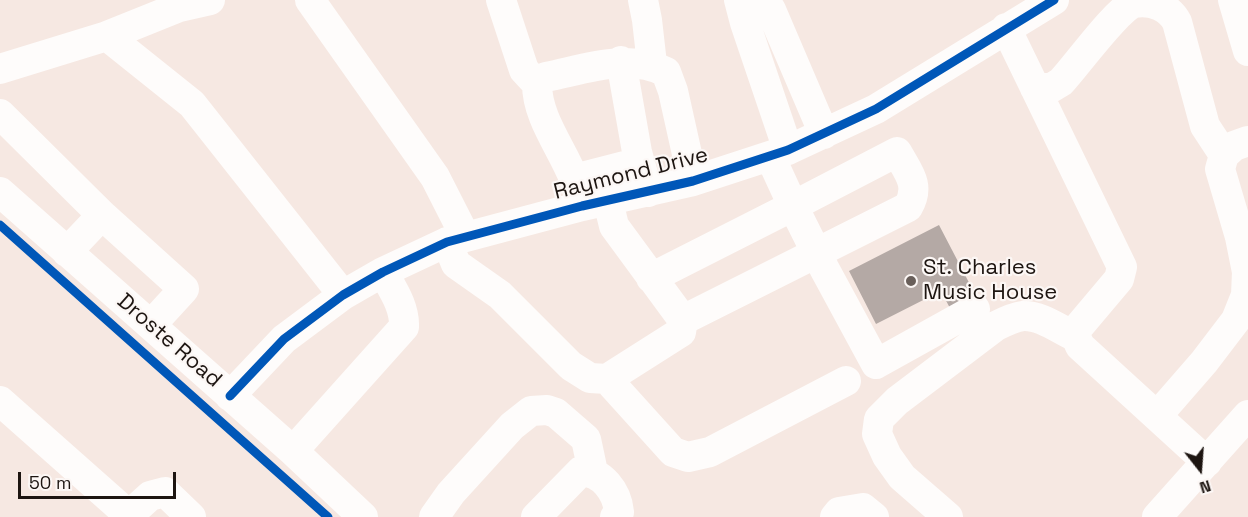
<!DOCTYPE html>
<style>
body{margin:0}
#map{position:relative;width:1248px;height:517px;overflow:hidden;background:#f6e8e2;font-family:"Space Grotesk",sans-serif}
canvas{display:block}
.north{position:absolute;left:1170px;top:439px;width:60px;height:60px;-webkit-text-stroke:4px #fcf7f5;paint-order:stroke;rotate:163deg;font-size:16px;font-weight:700;line-height:24px;text-align:center;color:#1d1511}
.north::after{content:'';display:block;margin:auto;width:21px;height:27px;background:#1d1511;clip-path:polygon(50% 0,100% 100%,50% 72%,0 100%)}
.scale{position:absolute;left:18px;top:472px;width:158px;height:27px;box-sizing:border-box;border:3px solid #1d1511;border-top:0;padding-left:8px;font-size:18px;line-height:21px;white-space:nowrap;color:#1d1511;-webkit-text-stroke:4px #fcf7f5;paint-order:stroke}
</style>
<div id="map">
<canvas width="1248" height="517"></canvas>
<div class="north">N</div>
<div class="scale">50 m</div>
</div>
<script>
const context = document.querySelector('canvas').getContext('2d');
context.lineJoin = 'round';
function fill(path, color) { context.fillStyle = color; context.fill(path, 'evenodd'); }
function strokePath(path, color, width, dash) { context.strokeStyle = color; context.lineWidth = width; context.lineCap = dash ? 'butt' : 'round'; context.setLineDash(dash || []); context.stroke(path); }
function drawText(font, color, halo, rows, align = 'center') {
  context.font = font + ' "Space Grotesk",sans-serif'; context.lineWidth = 4.5; context.setLineDash([]); context.textBaseline = 'middle'; context.strokeStyle = halo; context.fillStyle = color; for (const [text, x, y, turn = 0] of rows) {
    context.save(); context.translate(x, y); context.rotate((+turn || 0) * Math.PI / 180); context.textAlign = isNaN(turn) ? turn : align; if (halo) context.strokeText(text, 0, 0); context.fillText(text, 0, 0); context.restore();
  }
}
const building = new Path2D(`
 M 939,225 L 977,298 L 952,312 L 941,291 L 876,324 L 849,271 Z`);
const minor = new Path2D(`
 M 310,0 L 435,177 L 465,236
 M 501,0 L 524,70 L 537,84
 M 643,0 L 647,20 L 652,64
 M 739,0 L 745,23 L 788,150
 M 765,0 L 771,10 L 824,134
 M 1233,0 L 1248,51
 M 1006,28 L 1122,267 L 1119,279 L 1076,330 L 1076,337 L 1080,346 L 1207,462
 M 107,36 L 179,7 L 210,0
 M 621,61 L 637,152 L 648,192
 M 0,69 L 107,36 L 192,104 L 343,295
 M 1035,88 L 1051,88 L 1061,82 C 1077,65 1116,10 1134,3 C 1152,0 1169,7 1177,22 L 1205,126 L 1224,155
 M 0,114 L 102,215 L 184,289 L 151,325
 M 574,179 L 640,162
 M 0,192 L 293,451 L 363,517
 M 582,206 C 579,198 577,188 574,179 C 562,148 537,118 537,84 L 546,77 C 586,69 628,53 666,72 L 673,91 L 693,181
 M 447,242 L 456,264 L 500,295 L 571,366 L 590,378 L 607,379 L 681,332 L 683,320 L 614,226 L 608,201
 M 67,252 L 102,215
 M 651,278 L 793,206 L 770,156
 M 683,320 L 908,207 C 921,185 908,172 897,152 L 793,206 L 824,268 L 876,364 L 975,309
 M 607,379 L 673,452 L 688,457 L 710,452 L 846,381
 M 230,396 L 284,339 L 343,295 L 383,272 L 447,242 L 582,206 L 693,181 L 788,150 L 876,109 L 1054,0
 M 0,401 L 131,517
 M 1157,416 L 1204,362 L 1236,320 L 1246,295 L 1247,272 L 1240,237 L 1220,169 L 1224,155 L 1234,146 L 1248,141
 M 293,451 L 404,327 C 405,307 393,290 383,272
 M 129,515 L 150,496 L 165,492 L 191,517
 M 434,517 L 451,493 L 512,426 L 531,411 L 547,410 L 556,413 L 586,439 L 593,472
 M 536,517 L 581,471 C 602,472 617,491 619,512 L 615,517
 M 835,517 L 839,512 L 863,508 L 874,517
 M 948,517 L 902,477 L 887,456 L 877,434 L 879,419 L 897,401 L 996,326 C 1004,322 1014,317 1023,316 C 1041,315 1060,330 1076,337
 M 1157,517 L 1248,415`);
const cycleway = new Path2D(`
 M 0,225 L 328,517
 M 230,396 L 284,339 L 343,295 L 383,272 L 447,242 L 582,206 L 693,181 L 788,150 L 876,109 L 1054,0`);
const markers = [
 [911,281,6,"#695f5a"]
];
const streetNames = [
 ["Raymond Drive",631,174,-14],
 ["Droste Road",169,341,41]
];
const poiNames = [
 ["St. Charles",923,268],
 ["Music House",923,293]
];
fill(building, '#b4a9a5');
strokePath(minor, '#fefcfb', 30);
strokePath(cycleway, '#0057b8', 9);
for (const [x, y, r, color] of markers) { const dot = new Path2D(); dot.arc(x, y, r, 0, 2 * Math.PI); context.fillStyle = color; context.fill(dot); strokePath(dot, '#fcf7f5', 2); }
drawText('22px', '#1d1511', '#fcf7f5', streetNames);
drawText('22px', '#1d1511', '#fcf7f5', poiNames, 'left');
</script>
